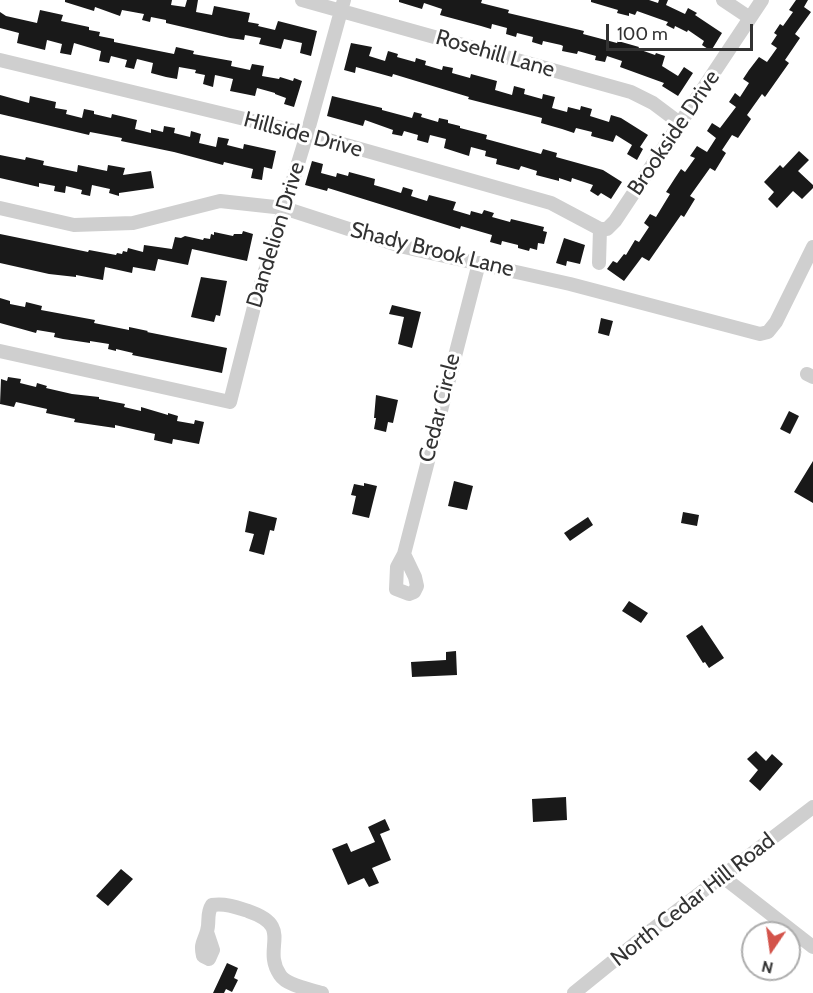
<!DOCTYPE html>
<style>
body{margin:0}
#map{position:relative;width:813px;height:993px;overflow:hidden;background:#fff;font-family:Cabin,sans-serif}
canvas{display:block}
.north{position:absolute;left:741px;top:921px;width:60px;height:60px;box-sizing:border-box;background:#fff;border:2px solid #adadad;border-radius:50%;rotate:193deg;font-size:16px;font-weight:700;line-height:24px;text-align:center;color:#323232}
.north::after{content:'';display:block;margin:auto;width:21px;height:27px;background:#d3534a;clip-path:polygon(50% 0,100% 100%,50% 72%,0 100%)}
.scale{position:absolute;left:606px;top:24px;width:147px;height:27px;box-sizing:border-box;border:3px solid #323232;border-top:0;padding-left:8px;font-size:18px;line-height:21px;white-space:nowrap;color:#323232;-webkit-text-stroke:4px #fff;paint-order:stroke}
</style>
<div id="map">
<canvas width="813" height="993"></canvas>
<div class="north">N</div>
<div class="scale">100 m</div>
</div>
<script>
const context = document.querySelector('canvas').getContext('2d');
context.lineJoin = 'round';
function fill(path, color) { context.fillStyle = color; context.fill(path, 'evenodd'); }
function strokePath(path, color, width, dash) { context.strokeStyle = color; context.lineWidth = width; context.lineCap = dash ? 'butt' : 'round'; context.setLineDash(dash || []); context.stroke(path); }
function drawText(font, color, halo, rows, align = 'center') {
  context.font = font + ' Cabin,sans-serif'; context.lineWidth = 6; context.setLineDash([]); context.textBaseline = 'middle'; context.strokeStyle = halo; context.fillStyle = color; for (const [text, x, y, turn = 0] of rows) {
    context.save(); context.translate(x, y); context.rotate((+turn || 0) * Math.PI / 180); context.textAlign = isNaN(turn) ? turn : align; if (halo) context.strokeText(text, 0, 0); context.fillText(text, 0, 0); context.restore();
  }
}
const building = new Path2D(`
 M 65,0 L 172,0 L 171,5 L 185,7 L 187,0 L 198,0 L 196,12 L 212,15 L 214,6 L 250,13 L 248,22 L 259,24 L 258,26 L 275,30 L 278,21 L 317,31 L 311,56 L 300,53 L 302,43 L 284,39 L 281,49 L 259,44 L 261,38 L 245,35 L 244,40 L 230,38 L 166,23 L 166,20 L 151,17 L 150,22 L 142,20 L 144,14 L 122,10 L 120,16 L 95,7 L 94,11 L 65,2 Z
 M 399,0 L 482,0 L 481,3 L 509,10 L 508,13 L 584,31 L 583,34 L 617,43 L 618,41 L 639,47 L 638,49 L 655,55 L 656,53 L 665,56 L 662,66 L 678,76 L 684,67 L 693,73 L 678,96 L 662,86 L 664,83 L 620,67 L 622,61 L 607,56 L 605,62 L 595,60 L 596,56 L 578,51 L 577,54 L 562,51 L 563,46 L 561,45 L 543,41 L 542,45 L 532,42 L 533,37 L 517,33 L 516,37 L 506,34 L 507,28 L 492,24 L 491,29 L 481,26 L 440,15 L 442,9 L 424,3 L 422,9 L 399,2 Z
 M 591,0 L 649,0 L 658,3 L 659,0 L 668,0 L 666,5 L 685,14 L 688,8 L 697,13 L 695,15 L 722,33 L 711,51 L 702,45 L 704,41 L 688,30 L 687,32 L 675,26 L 674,29 L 666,25 L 668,22 L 637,11 L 635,15 L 629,13 L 629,16 L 617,13 L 618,10 L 591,2 Z
 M 796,0 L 808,0 L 804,7 L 811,12 L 795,34 L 800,38 L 785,60 L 789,63 L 765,97 L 762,94 L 747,115 L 751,119 L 738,138 L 732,135 L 722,150 L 726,153 L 715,171 L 710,168 L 690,196 L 695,199 L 684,217 L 681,215 L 649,261 L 642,257 L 624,281 L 607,269 L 613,261 L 617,263 L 624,254 L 626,255 L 635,240 L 639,242 L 649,227 L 644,223 L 650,214 L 656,217 L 670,194 L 666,192 L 675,178 L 681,169 L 685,172 L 695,158 L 690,156 L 697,146 L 707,152 L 716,138 L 707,131 L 712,123 L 720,128 L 736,107 L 729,102 L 735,93 L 740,97 L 749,83 L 743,79 L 749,70 L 759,57 L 767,62 L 777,48 L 771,44 L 777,35 L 774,33 L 780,24 L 783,26 L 793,12 L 789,10 Z
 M 40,10 L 63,15 L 61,21 L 89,27 L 89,30 L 100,32 L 99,36 L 114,39 L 114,42 L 174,54 L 176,47 L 194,51 L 193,54 L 232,61 L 231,66 L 250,70 L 252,64 L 264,66 L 262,76 L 279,79 L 280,77 L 293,81 L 294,78 L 302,81 L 294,107 L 284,104 L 286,98 L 275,94 L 275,93 L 257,88 L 255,96 L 230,91 L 233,79 L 215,75 L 213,87 L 203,84 L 205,75 L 195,73 L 196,70 L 179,67 L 177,79 L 166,77 L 151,73 L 153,63 L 137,59 L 134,69 L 125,67 L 127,60 L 111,56 L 109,63 L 99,61 L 101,51 L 74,43 L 71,55 L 60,53 L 62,44 L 47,40 L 45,50 L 17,43 L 19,33 L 0,28 L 0,12 L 6,16 L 37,23 Z
 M 351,43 L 372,47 L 369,56 L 385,61 L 388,51 L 398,54 L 397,57 L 415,62 L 416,58 L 426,61 L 425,65 L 442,70 L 443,66 L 453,68 L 452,73 L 470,78 L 471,74 L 497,81 L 495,90 L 512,95 L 514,86 L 525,89 L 524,94 L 542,99 L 543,94 L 555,97 L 552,108 L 567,112 L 568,107 L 580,110 L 581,106 L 592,109 L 590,116 L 609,122 L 611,115 L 621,118 L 648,135 L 640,147 L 643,149 L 637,160 L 627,154 L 632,145 L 616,135 L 613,142 L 591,136 L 592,132 L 576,128 L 574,133 L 562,129 L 541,123 L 542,118 L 468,99 L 469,97 L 393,74 L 392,77 L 356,67 L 355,73 L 344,70 Z
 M 0,95 L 29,103 L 30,96 L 56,102 L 55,108 L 67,110 L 66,114 L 82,118 L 84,109 L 94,111 L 94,114 L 111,118 L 112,114 L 137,120 L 135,129 L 151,133 L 151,129 L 163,132 L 164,126 L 175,128 L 174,133 L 190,137 L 191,131 L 201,134 L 199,143 L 216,147 L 218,137 L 229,139 L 227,145 L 243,149 L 244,144 L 276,151 L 272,169 L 264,167 L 262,180 L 251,178 L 253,169 L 224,162 L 223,165 L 174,152 L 121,141 L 122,138 L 90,132 L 89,135 L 0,114 Z
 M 332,96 L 382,108 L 382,110 L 412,118 L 414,112 L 422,114 L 421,117 L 438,122 L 439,118 L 448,120 L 448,123 L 460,126 L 460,128 L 487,135 L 486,139 L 541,154 L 543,149 L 557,153 L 556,157 L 603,170 L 622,182 L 611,199 L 601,193 L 598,196 L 590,191 L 593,185 L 572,178 L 571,182 L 559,178 L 559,181 L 536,175 L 537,171 L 521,166 L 519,170 L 496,164 L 497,159 L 485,156 L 486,151 L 471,147 L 469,156 L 444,148 L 446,139 L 430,135 L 428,143 L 417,140 L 418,135 L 404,131 L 402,136 L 392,134 L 393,130 L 365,120 L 363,126 L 327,116 Z
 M 799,151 L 809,160 L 798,171 L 813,185 L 813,188 L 802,199 L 793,191 L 777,208 L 768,199 L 774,192 L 764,182 L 780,165 L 783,168 Z
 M 0,155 L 25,160 L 26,157 L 44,161 L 43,165 L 77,172 L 78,165 L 107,171 L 108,165 L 125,168 L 123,175 L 151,171 L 154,188 L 119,193 L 119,196 L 109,193 L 110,189 L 92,185 L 90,196 L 81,194 L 82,190 L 66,186 L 65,193 L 54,191 L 55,186 L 39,183 L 39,187 L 0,178 Z
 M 312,161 L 323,164 L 321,173 L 336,177 L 337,173 L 348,176 L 349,172 L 375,179 L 374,185 L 388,189 L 401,193 L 403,187 L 413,190 L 411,196 L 427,201 L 429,195 L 456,202 L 453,210 L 470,215 L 471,211 L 482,214 L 484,210 L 494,213 L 492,217 L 510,222 L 511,219 L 544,227 L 543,231 L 547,232 L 544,244 L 538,243 L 537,250 L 530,248 L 529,251 L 518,248 L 518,245 L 502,241 L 501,245 L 490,242 L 492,235 L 461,226 L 460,229 L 328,188 L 327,191 L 305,185 Z
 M 243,231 L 253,234 L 247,261 L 192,249 L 188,265 L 158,259 L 155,271 L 133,267 L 132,273 L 105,267 L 103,280 L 76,275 L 76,277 L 49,274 L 0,263 L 0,234 L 88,252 L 89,250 L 116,255 L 117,253 L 122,254 L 123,251 L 127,252 L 128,248 L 143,252 L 144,245 L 172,249 L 175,237 L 181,238 L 185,236 L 203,240 L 204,238 L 210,239 L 211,234 L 214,235 L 214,232 L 233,236 L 234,234 L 242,234 Z
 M 564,238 L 585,245 L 580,264 L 567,261 L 566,266 L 556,263 Z
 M 201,277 L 227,281 L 220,316 L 216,315 L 214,322 L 191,317 Z
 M 0,298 L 10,301 L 10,304 L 25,307 L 26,302 L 42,306 L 41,310 L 95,320 L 94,323 L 129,330 L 129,327 L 148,331 L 147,332 L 227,348 L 222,373 L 132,355 L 133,353 L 116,349 L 116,351 L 108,349 L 109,344 L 90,341 L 90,343 L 63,339 L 54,337 L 55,333 L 37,330 L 36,333 L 0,323 Z
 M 392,305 L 421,312 L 412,348 L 398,344 L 404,317 L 389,314 Z
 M 601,318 L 613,321 L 609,336 L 598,333 Z
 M 8,377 L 21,379 L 20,383 L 36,387 L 37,383 L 47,386 L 46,388 L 72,394 L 99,397 L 99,399 L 125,404 L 124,407 L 141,411 L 141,407 L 168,415 L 168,413 L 178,416 L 177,421 L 194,424 L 195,420 L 204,422 L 199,444 L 173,439 L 172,444 L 154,440 L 155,434 L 115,425 L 115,428 L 74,422 L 75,419 L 46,413 L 47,409 L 16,402 L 14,407 L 0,404 L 1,379 L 7,381 Z
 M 376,395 L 398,400 L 393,423 L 388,422 L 386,432 L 374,429 L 376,418 L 374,418 Z
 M 789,411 L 799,416 L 790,434 L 780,429 Z
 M 813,461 L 813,503 L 794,492 Z
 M 454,481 L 473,486 L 467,510 L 448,506 Z
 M 364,483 L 377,486 L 369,518 L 352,514 L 356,496 L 351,495 L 354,484 L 364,486 Z
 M 249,511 L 277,518 L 274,531 L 270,530 L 264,555 L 249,551 L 254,534 L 245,532 Z
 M 683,512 L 699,515 L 697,526 L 681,523 Z
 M 588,517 L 593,525 L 570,541 L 564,533 Z
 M 629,601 L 648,613 L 641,623 L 622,611 Z
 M 702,625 L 724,658 L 709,668 L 705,662 L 703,663 L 686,636 Z
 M 456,651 L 457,675 L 412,677 L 411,662 L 446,660 L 446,652 Z
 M 756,751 L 766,761 L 772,754 L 783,764 L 760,791 L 749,781 L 758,770 L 747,759 Z
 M 566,797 L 567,820 L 533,822 L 532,799 Z
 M 385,819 L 390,830 L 380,834 L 391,860 L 372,868 L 379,883 L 369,887 L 364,878 L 348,885 L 332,849 L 347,843 L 351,852 L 375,842 L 368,827 Z
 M 121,869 L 133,879 L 108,906 L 96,896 Z
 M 227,963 L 238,968 L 234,978 L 238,980 L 232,992 L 226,989 L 224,993 L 213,993 Z`);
const minor = new Path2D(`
 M 302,0 L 631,92 L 653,103 L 681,124
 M 723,0 L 750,18
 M 0,60 L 307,134 L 551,203 L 600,229
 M 0,208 L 74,225 L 133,223 L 220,201 L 284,208 L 404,247 L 570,284 L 760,334 L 768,332 L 776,322 L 813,247
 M 600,229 L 607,229 L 615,221 L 762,0
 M 599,263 L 600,229
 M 0,351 L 230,402 L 254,307 L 307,134 L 344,0
 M 807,374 L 813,377
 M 404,554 L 415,577 L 417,586 L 414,592 L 409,594 L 396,589 L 397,567 L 404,554 L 479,263
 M 723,877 L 813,947
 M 207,932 L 213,950 L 209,959 L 203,956 C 200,943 204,942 207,931 C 210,922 206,914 212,905 C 225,903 236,907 248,911 C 295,927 261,947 280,975 C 287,986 310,989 322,993
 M 574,993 L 653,929 L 813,807`);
const streetNames = [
 ["Rosehill Lane",495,54,16],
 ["Brookside Drive",674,133,-56],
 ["Hillside Drive",303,135,15],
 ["Dandelion Drive",276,235,-73],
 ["Shady Brook Lane",432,250,14],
 ["Cedar Circle",440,408,-76],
 ["North Cedar Hill Road",693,900,-38]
];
fill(building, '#191919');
strokePath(minor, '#cfcfcf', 14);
drawText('22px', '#323232', '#fff', streetNames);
</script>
